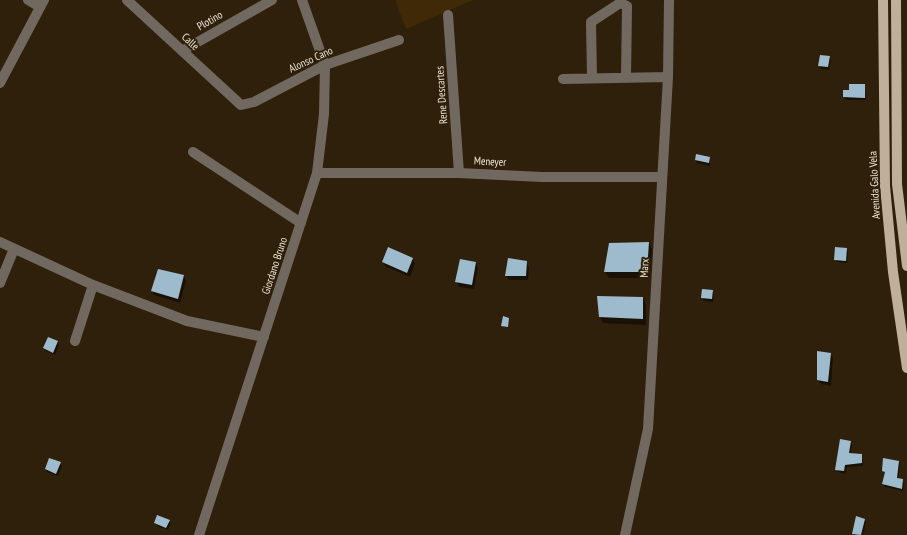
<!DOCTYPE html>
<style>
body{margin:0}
canvas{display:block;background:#2f200b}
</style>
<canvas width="907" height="535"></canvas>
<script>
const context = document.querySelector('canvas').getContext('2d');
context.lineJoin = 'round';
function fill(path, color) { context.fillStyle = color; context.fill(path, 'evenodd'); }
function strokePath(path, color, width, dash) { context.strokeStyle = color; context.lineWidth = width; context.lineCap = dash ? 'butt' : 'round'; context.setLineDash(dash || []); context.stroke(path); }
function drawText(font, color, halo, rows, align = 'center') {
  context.font = font + ' "PT Sans Narrow",sans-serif'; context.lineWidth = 4; context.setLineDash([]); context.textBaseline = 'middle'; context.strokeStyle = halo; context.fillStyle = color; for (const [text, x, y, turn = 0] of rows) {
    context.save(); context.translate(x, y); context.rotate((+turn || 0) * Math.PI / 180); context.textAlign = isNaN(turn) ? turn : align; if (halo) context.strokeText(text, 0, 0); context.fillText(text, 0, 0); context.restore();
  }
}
const green = new Path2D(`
 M 395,0 L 473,0 L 406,29 Z`);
const shadow = new Path2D(`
 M 829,57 L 831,59 L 829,70 L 821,69 L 819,66 Z
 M 865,85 L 866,100 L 846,100 L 844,97 L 850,92 Z
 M 710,158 L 710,166 L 697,163 L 696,160 Z
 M 649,243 L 652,249 L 650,278 L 609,278 L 605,272 L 610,244 Z
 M 846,249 L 848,252 L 847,263 L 837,262 L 835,259 Z
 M 412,259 L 415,263 L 410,277 L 385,266 L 383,262 Z
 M 526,262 L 529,267 L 528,280 L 509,280 L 506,276 Z
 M 476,263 L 478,268 L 474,289 L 459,287 L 457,282 Z
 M 159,270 L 184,276 L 186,281 L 180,303 L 154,295 L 152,291 Z
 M 712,291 L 714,294 L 713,302 L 704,301 L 702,298 Z
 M 598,297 L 643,298 L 646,304 L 646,325 L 603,323 L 600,317 Z
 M 49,338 L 58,342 L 59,345 L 55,355 L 46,351 L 44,348 Z
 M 831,354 L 833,358 L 831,386 L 821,384 L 818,380 Z
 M 851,442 L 852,445 L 850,454 L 862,455 L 863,466 L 847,467 L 845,474 L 838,472 L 836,469 Z
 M 49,459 L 60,463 L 62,466 L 58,476 L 47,472 L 46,469 Z
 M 899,462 L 900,465 L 898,480 L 902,480 L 904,483 L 903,491 L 885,487 L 883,484 L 885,474 L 883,471 Z
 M 865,520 L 866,522 L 863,535 L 853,535 Z
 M 169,521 L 171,523 L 168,530 L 157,526 L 155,523 Z`);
const building = new Path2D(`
 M 820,55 L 830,56 L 828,67 L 818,66 Z
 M 849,84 L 865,84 L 865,98 L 843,97 L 843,90 L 849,90 Z
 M 696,154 L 710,157 L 709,163 L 695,160 Z
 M 649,242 L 647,272 L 604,272 L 609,243 Z
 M 388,247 L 413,258 L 407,273 L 382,262 Z
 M 835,247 L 847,248 L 846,261 L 834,260 Z
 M 508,258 L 527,261 L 526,276 L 505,276 Z
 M 460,259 L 476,262 L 472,285 L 455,282 Z
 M 158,269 L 184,275 L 178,299 L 151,291 Z
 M 702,289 L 713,290 L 712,299 L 701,298 Z
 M 597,296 L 643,297 L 643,319 L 599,317 Z
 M 503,316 L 509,318 L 508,327 L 501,326 Z
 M 48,337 L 58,341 L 53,353 L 43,348 Z
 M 817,351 L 831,353 L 828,382 L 817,380 Z
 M 840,439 L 851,441 L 849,453 L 862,454 L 862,463 L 845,465 L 844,471 L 835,470 Z
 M 49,458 L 61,462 L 56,474 L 45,469 Z
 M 883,458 L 899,461 L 897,478 L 903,479 L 902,489 L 882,484 L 885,472 L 882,471 Z
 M 157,515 L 170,520 L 166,528 L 154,523 Z
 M 856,516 L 865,519 L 861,535 L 852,534 Z`);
const minor = new Path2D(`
 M 28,0 L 40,7
 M 127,0 L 241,105 L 254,102 L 325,65 L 399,40
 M 448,15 L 459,173
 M 182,51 L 272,0
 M 592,78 L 591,22 L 620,3 L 627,6 L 626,77
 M 563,79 L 668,77
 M 0,83 L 44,0
 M 193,152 L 301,223
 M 317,173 L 459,173 L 542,177 L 662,177
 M 0,242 L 93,285 L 187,321 L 264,337
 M 0,283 L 14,249
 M 75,341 L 93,285
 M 199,535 L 317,173 L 324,114 L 325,65 L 302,0
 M 625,535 L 648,429 L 668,77 L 669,0`);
const major = new Path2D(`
 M 883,0 L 885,186 L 893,272 L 907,368
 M 896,0 L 897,184 L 907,266`);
const streetNames = [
 ["Plotino",210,21,-30],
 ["Calle",190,42,43],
 ["Alonso Cano",311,60,-25],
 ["Rene Descartes",442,95,-94],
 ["Meneyer",490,162,3],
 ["Avenida Galo Vela",875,185,-93],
 ["Giordano Bruno",275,266,-72],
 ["Marx",645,268,-87]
];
fill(green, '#3f2906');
fill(shadow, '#0007');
fill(building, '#9ebbcd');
strokePath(minor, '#71695f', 10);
strokePath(major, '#c0af9a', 10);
drawText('11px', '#f0e5d8', '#2f200b', streetNames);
</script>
